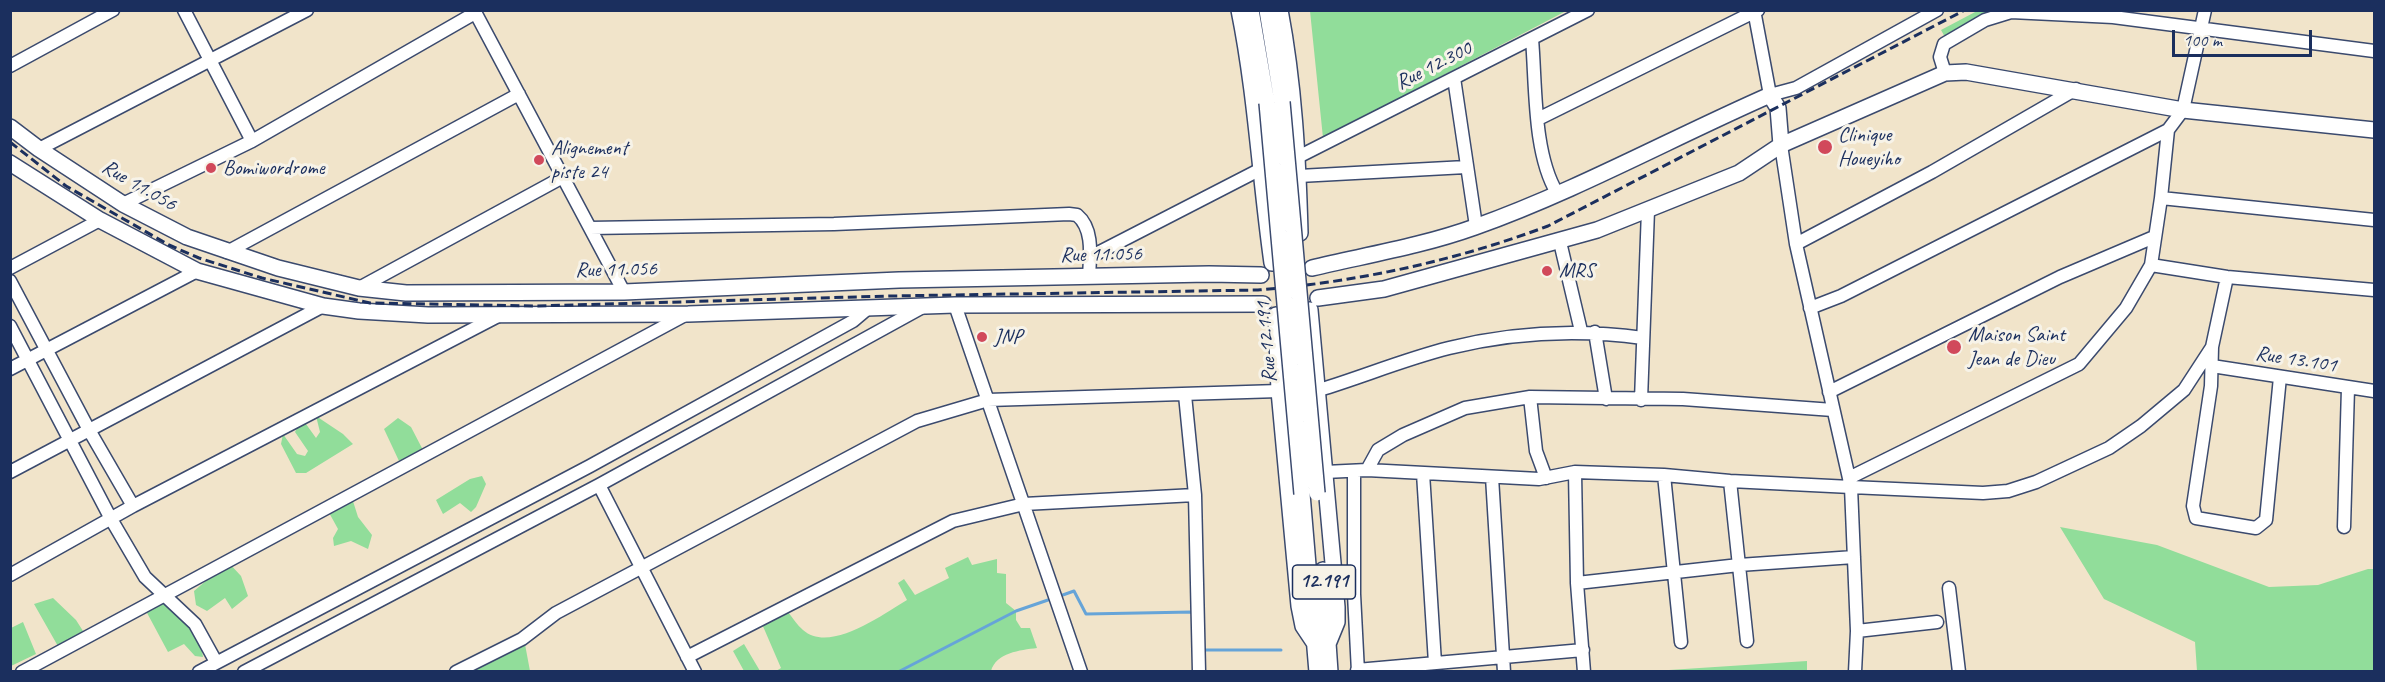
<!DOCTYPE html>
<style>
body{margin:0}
#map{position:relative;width:2385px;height:682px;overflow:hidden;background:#f1e4ca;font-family:Caveat,sans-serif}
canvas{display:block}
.frame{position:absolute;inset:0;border:12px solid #1b2f5e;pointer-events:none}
.scale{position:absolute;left:2172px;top:30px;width:140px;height:27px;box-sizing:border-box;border:3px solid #1b2f5e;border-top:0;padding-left:8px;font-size:18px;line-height:21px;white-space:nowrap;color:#1b2f5e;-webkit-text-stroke:4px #f7f3e8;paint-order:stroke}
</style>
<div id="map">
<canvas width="2385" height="682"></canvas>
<div class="frame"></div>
<div class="scale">100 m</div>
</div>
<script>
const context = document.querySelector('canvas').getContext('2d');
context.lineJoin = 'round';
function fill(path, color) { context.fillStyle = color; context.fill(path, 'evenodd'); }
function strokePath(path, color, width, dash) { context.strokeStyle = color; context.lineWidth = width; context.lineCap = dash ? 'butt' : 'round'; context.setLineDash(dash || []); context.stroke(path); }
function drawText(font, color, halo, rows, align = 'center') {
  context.font = font + ' Caveat,sans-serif'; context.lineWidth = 6; context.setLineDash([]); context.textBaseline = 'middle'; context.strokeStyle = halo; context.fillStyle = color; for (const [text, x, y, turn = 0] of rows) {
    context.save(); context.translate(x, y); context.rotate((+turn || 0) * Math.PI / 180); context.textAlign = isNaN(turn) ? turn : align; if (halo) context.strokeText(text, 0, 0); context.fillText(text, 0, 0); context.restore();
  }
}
const green = new Path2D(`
 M 1310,11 L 1566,11 L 1323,138 Z
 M 1977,11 L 1999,11 L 1946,39 L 1941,30 Z
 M 316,416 L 343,434 L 353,444 L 306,473 L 296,473 L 281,444 L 283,434 L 297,454 L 305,456 L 308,451 L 295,432 L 298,426 L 306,424 L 316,438 L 320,432 Z
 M 398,418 L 411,427 L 424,452 L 399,461 L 384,429 Z
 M 482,476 L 486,484 L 476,507 L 471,512 L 460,503 L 443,514 L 436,500 L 470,479 Z
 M 352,498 L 358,517 L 372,535 L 368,549 L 351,541 L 334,546 L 333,538 L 338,529 L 327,509 Z
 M 2060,527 L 2157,545 L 2269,587 L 2318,585 L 2368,569 L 2374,569 L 2374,671 L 2197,671 L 2195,642 L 2104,599 Z
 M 968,557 L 972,565 L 997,559 L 997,573 L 1006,574 L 1006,603 L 1016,611 L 1016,620 L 1021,628 L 1030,628 L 1037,648 C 1020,650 996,653 991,671 L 776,671 L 781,668 L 762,624 L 788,612 C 793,618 797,625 803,630 C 830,654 883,614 907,600 L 898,583 L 904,579 L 915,595 L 949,578 L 945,568 Z
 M 228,562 L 241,576 L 248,596 L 232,609 L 225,598 L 207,611 L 196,605 L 194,591 Z
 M 53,598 L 76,620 L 83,631 L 67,649 L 59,648 L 34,604 Z
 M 167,599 L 200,639 L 203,657 L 195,656 L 184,644 L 168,652 L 146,611 Z
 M 23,622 L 36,654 L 11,666 L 11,628 Z
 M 524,639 L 530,671 L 462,671 Z
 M 744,644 L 760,671 L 744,671 L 733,651 Z
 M 1807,661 L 1807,671 L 1669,671 L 1669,670 Z`);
const stream = new Path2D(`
 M 1060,596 L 1074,591 L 1086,614 L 1192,612 L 1193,615
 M 1202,650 L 1281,650
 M 898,672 L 1016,611 L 1048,600`);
const minor = new Path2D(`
 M 184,10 L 252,141
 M 474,10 L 624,292
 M 1754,10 L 1770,95 L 1796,88 L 1937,10
 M 1532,39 C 1536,85 1533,153 1557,193
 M 10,66 L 113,10
 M 1945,73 L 1940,57 L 1944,44 L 1985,20 L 2011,12 L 2113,17 L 2374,51
 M 1454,78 L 1476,226
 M 1538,119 L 1758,10
 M 1781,145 L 1796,244 L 1851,487 L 1983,493 L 2008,491 L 2036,482 L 2109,448 L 2141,426 L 2184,390 L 2212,347
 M 39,149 L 307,10
 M 1298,157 L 1588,10
 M 1299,176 L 1466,167
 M 2161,198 L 2374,220
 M 123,204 L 252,141 L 475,13
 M 590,228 L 834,224 L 1069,214 L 1077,215 C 1094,229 1090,256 1089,277
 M 1560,242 L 1581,331
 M 1796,244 L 1932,172 L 2076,89
 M 227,252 L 519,94
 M 1090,257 L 1259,170
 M 2151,265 L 2227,277 L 2374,290
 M 10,268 L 100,220
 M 2227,277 L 2212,347 L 2211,386 L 2193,506 L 2196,518 L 2256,528 L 2266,520 L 2280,377
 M 10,281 L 89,430 L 133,506
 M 359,288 L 563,177
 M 955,305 L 1081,672
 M 1810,308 L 1841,296 L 2168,130
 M 10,326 L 111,519 L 145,577 L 195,624 L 216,662
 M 1595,332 L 1606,399
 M 2212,366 L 2374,391
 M 10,369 L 197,271
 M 1319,390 C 1362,377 1405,359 1449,348 C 1514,332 1578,329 1643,338
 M 1829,392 L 2060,277 L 2154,237
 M 1185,395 L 1195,495 L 1199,672
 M 1530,397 L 1536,451 L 1546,478
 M 1641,400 L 1648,210
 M 1367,470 L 1378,450 L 1403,435 L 1465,408 L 1530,397 L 1683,399 L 1833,410
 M 1354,471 L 1354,594 L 1358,672
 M 10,472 L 323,306
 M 1325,472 L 1367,470 L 1539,479 L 1575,472 L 1664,475 L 1730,481 L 1851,487 L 1857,631 L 1855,672
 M 1575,472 L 1577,583 L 1584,672
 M 1423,473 L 1435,663
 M 1664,475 L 1681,642
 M 1492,477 L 1504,672
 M 1849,478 L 2079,364 L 2126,308 L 2151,265 L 2161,198 L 2168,130 L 2183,110 L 2205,10
 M 1730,481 L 1747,641
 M 599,485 L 695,672
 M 2344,527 L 2348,388
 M 10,575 L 133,506 L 500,315
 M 1577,583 L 1739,565 L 1854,557
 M 1949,588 L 1959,672
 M 1857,631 L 1937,622
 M 687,657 L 953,521 L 1024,504 L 1195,495
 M 1357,670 L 1583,650
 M 22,672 L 687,314
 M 199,672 L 590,466 L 853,321 L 866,310
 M 244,672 L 599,485 L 921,308
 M 456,672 L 522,639 L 556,613 L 917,421 L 988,400 L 1279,391`);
const major = new Path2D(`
 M 1239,10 C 1256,94 1260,178 1272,263
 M 1251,10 L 1267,103
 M 1267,10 L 1282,102
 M 1280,10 C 1294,84 1298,158 1300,233
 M 10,127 L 39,149 L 123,204 L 187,237 L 278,268 L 359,288 L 406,293 L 624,292 L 899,280 L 1209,274 L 1261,275
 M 10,163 L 100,220 L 197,271 L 323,306 L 359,311 L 428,315 L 688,314 L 955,305 L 1263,304
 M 1312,268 C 1367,255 1422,246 1475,227 C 1576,191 1672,138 1770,95 L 1778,108 L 1781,145
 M 1318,298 L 1384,289 L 1597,230 L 1739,173 L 1781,145 L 1945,73 L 1966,72 L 2183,110 L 2374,130
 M 1310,310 L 1337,607 L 1337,622 L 1328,644
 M 1276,315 L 1279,391 L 1299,606 L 1303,626 L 1315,644
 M 1302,494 L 1317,672
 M 1323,570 L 1330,672`);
const rail = new Path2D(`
 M 10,142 L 66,186 L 169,245 L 199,258 L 262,278 L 370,303 L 535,306 L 890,296 L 1258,290 C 1357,282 1455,261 1548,226 L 1965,10`);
const majorBridge = new Path2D(`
 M 1282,102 L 1317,493
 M 1267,103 L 1302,494`);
const markers = [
 [1825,147,8,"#d1495b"],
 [539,160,6,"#d1495b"],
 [211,168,6,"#d1495b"],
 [1547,271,6,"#d1495b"],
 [982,337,6,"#d1495b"],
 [1954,347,8,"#d1495b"]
];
const shields = [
 [1324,582,63]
];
const shieldNames = [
 ["12.191",1324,582]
];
const streetNames = [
 ["Rue 12.300",1434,66,-27],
 ["Rue 11.056",139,186,30],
 ["Rue 11.056",1101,255,-1],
 ["Rue 11.056",616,270,-1],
 ["Rue 12.191",1267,342,-95],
 ["Rue 13.101",2296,360,9]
];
const poiNames = [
 ["Clinique",1838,135],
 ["Houeyiho",1838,159],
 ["Alignement",551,148],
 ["piste 24",551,172],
 ["Bomiwordrome",223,168],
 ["MRS",1559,271],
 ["Maison Saint",1968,335],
 ["Jean de Dieu",1968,359],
 ["JNP",994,337]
];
fill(green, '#91dd9a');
strokePath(stream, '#66a4d8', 3);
strokePath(minor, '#3b4a6e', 15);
strokePath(major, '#3b4a6e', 18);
strokePath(minor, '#fff', 12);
strokePath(major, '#fff', 15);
strokePath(rail, '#1b2f5e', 3, [9, 4.5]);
strokePath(majorBridge, '#3b4a6e', 18, []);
strokePath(majorBridge, '#fff', 15);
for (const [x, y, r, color] of markers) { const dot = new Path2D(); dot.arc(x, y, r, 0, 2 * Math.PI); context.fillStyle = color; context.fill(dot); strokePath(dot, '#f7f3e8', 2); }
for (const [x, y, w] of shields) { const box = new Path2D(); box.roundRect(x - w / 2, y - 17, w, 34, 4.5); context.fillStyle = '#f7f3e8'; context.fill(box); strokePath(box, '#1b2f5e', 1.5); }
drawText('bold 20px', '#1b2f5e', null, shieldNames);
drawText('21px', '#1b2f5e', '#f7f3e8', streetNames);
drawText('21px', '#1b2f5e', '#f7f3e8', poiNames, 'left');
</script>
